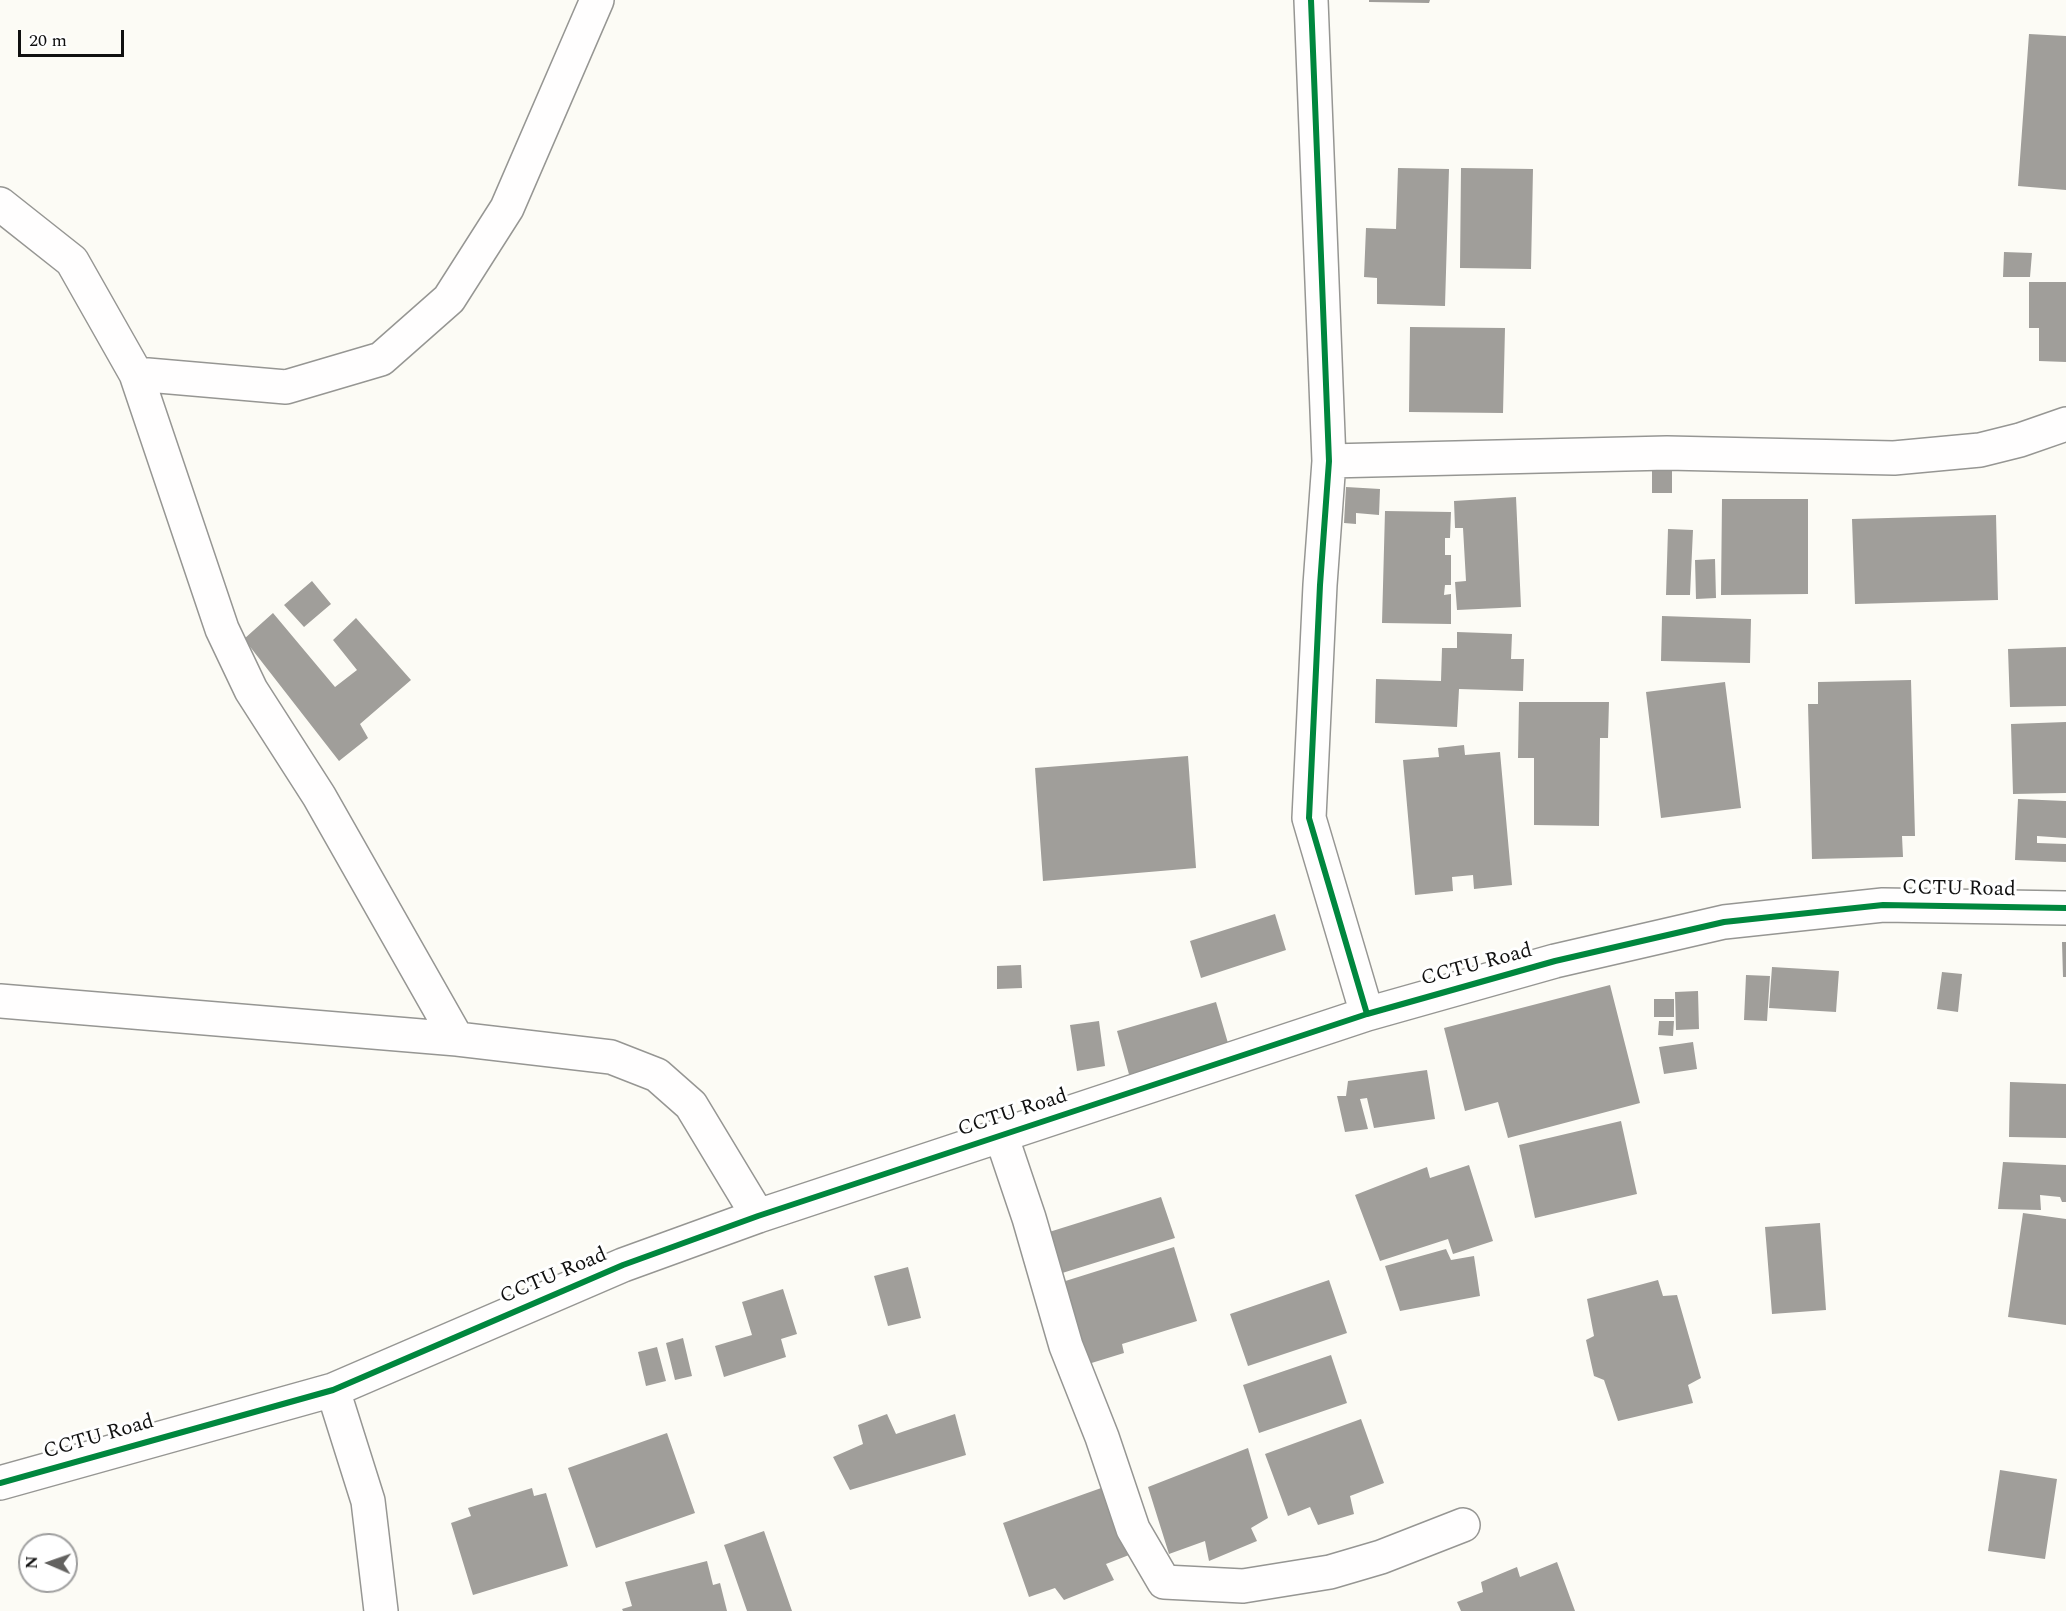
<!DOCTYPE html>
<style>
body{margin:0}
#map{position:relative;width:2066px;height:1611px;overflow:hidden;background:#fcfbf5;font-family:Spectral,serif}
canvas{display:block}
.north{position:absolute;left:18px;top:1533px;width:60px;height:60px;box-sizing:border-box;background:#fff;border:2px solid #9f9f9f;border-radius:50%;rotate:272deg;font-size:16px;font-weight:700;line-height:24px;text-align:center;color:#101010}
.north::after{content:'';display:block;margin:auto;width:21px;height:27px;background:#636260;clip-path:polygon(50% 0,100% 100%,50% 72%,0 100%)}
.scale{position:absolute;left:18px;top:30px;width:106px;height:27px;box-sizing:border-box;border:3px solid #101010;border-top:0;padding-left:8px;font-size:18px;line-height:21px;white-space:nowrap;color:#101010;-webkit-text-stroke:4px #fff;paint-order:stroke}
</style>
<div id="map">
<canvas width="2066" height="1611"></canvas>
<div class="north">N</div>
<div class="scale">20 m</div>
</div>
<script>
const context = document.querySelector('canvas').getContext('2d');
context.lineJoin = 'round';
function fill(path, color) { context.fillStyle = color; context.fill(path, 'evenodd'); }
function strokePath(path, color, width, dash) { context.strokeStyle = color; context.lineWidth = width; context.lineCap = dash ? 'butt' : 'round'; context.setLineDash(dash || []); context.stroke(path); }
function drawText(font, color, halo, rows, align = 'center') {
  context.font = font + ' Spectral,serif'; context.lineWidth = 6; context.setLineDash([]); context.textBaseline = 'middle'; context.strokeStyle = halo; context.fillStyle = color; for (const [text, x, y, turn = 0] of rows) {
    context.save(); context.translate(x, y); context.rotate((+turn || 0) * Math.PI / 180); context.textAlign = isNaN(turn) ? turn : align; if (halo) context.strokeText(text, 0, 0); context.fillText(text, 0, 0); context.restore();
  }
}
const building = new Path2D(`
 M 1369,0 L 1430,0 L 1429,3 L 1369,2 Z
 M 2029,34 L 2066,36 L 2066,190 L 2018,186 Z
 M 1398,168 L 1449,169 L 1445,306 L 1377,304 L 1377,278 L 1364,277 L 1366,228 L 1396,229 Z
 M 1461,168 L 1533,169 L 1531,269 L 1460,268 Z
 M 2004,252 L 2032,253 L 2030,277 L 2003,277 Z
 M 2029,282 L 2066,282 L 2066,362 L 2039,361 L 2039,328 L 2029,328 Z
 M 1410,327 L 1505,328 L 1503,413 L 1409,412 Z
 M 1652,467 L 1672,467 L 1672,493 L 1652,493 Z
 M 1346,487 L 1380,489 L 1379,515 L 1356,513 L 1356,524 L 1344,523 Z
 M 1516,497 L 1521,607 L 1457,610 L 1455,582 L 1466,581 L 1463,528 L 1455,528 L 1454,501 Z
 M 1722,499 L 1808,499 L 1808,594 L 1721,595 Z
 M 1385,511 L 1451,512 L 1450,538 L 1445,538 L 1445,555 L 1451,555 L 1451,585 L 1445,585 L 1444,595 L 1451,594 L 1451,624 L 1382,623 Z
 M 1996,515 L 1998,600 L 1855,604 L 1852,519 Z
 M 1668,529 L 1693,530 L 1690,595 L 1666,595 Z
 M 1715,559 L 1716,598 L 1696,599 L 1695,560 Z
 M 312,581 L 331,604 L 304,627 L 284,605 Z
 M 273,613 L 335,687 L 357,670 L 333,640 L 356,618 L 411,680 L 360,724 L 368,738 L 339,761 L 244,639 Z
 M 1662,616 L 1751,619 L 1750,663 L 1661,661 Z
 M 1457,632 L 1512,634 L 1511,659 L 1524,659 L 1523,691 L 1459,689 L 1457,727 L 1375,723 L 1376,679 L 1441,681 L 1442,648 L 1457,648 Z
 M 2066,647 L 2066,706 L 2010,707 L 2008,649 Z
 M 1911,680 L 1915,836 L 1902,836 L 1903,857 L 1812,859 L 1808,704 L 1818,704 L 1818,682 Z
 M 1725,682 L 1741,808 L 1661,818 L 1646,692 Z
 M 1519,702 L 1609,702 L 1608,738 L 1600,738 L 1599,826 L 1534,825 L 1534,758 L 1518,758 Z
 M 2066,722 L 2066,793 L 2013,794 L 2011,724 Z
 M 1464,745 L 1465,755 L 1500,752 L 1512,885 L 1474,889 L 1473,875 L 1452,877 L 1453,891 L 1415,895 L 1403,760 L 1439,757 L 1438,748 Z
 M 1188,756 L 1196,868 L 1043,881 L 1035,768 Z
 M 2018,799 L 2066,801 L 2066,838 L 2037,836 L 2037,843 L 2066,844 L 2066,862 L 2015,860 Z
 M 1275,914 L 1286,950 L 1201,978 L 1190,941 Z
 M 2062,942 L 2066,942 L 2066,977 L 2063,977 Z
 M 1021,965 L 1022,988 L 997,989 L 997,966 Z
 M 1772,967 L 1839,971 L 1836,1012 L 1769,1008 Z
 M 1942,972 L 1962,974 L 1958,1012 L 1937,1009 Z
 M 1746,975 L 1770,976 L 1767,1021 L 1744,1020 Z
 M 1610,985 L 1640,1103 L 1508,1138 L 1498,1102 L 1465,1111 L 1444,1028 Z
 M 1698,991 L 1699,1029 L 1676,1030 L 1675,992 Z
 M 1654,999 L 1674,999 L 1674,1017 L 1654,1017 Z
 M 1216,1002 L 1230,1050 L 1130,1078 L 1117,1031 Z
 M 1099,1021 L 1105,1066 L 1077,1071 L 1070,1025 Z
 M 1659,1021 L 1674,1021 L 1673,1036 L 1658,1035 Z
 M 1693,1042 L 1697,1069 L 1664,1074 L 1659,1047 Z
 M 1427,1070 L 1435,1119 L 1374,1128 L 1367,1098 L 1360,1099 L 1368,1129 L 1345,1132 L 1337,1096 L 1346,1096 L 1348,1081 Z
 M 2010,1082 L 2066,1084 L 2066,1138 L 2009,1137 Z
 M 1621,1121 L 1637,1194 L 1535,1218 L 1519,1145 Z
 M 2003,1162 L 2066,1165 L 2066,1202 L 2062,1202 L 2060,1197 L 2040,1195 L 2041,1210 L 1998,1209 Z
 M 1469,1165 L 1493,1241 L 1453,1254 L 1448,1239 L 1380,1261 L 1355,1195 L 1427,1167 L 1430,1178 Z
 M 1161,1197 L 1175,1238 L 1059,1274 L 1046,1233 Z
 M 2023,1213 L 2066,1219 L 2066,1325 L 2008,1317 Z
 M 1820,1223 L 1826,1310 L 1772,1314 L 1765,1227 Z
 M 1174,1247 L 1197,1321 L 1122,1344 L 1124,1353 L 1085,1365 L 1059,1283 Z
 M 1446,1249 L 1451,1260 L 1474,1256 L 1480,1296 L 1400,1311 L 1385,1266 Z
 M 908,1267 L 921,1318 L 888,1326 L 874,1276 Z
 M 1329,1280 L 1347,1333 L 1248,1366 L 1230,1314 Z
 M 1658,1280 L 1663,1296 L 1677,1295 L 1701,1378 L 1688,1385 L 1693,1403 L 1618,1421 L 1604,1380 L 1594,1376 L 1586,1340 L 1594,1336 L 1587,1299 Z
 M 783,1289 L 797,1334 L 781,1339 L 786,1357 L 724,1377 L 715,1346 L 752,1335 L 742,1302 Z
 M 683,1338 L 692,1376 L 675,1380 L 666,1343 Z
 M 657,1347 L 666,1381 L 646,1386 L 638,1352 Z
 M 1331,1355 L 1347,1403 L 1259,1433 L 1243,1385 Z
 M 887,1414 L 896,1434 L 955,1414 L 966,1455 L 850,1490 L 833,1457 L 863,1444 L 858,1425 Z
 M 1361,1419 L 1384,1483 L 1350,1496 L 1354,1514 L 1318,1525 L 1310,1507 L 1288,1516 L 1265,1454 Z
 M 667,1433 L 695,1513 L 596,1548 L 568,1468 Z
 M 1248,1448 L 1268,1518 L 1251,1528 L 1257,1541 L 1209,1561 L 1205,1541 L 1169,1554 L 1148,1487 Z
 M 2000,1470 L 2057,1479 L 2045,1559 L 1988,1551 Z
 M 1104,1487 L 1129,1555 L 1106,1564 L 1114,1580 L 1064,1600 L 1055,1588 L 1029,1597 L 1003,1523 Z
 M 532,1488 L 534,1496 L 546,1493 L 568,1566 L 473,1595 L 451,1523 L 471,1516 L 468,1508 Z
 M 764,1531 L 792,1611 L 747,1611 L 724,1545 Z
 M 707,1561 L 713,1585 L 720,1583 L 727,1611 L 623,1611 L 622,1609 L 632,1606 L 625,1582 Z
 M 1557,1562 L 1575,1611 L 1461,1611 L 1457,1602 L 1483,1592 L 1481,1582 L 1517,1567 L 1520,1577 Z`);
const minor = new Path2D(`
 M 1311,0 L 1329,461 L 1320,585 L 1309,818 L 1367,1014
 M 0,204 L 72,261 L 136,374 L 222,629 L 251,690 L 319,796 L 457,1039
 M 136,374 L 286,387 L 381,359 L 449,299 L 507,208 L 597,0
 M 1329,461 L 1667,453 L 1894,458 L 1980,450 L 2020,440 L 2066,424
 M 0,1001 L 457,1039 L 611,1057 L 657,1075 L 691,1105 L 758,1216
 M 1001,1135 L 1029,1218 L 1066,1346 L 1102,1437 L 1133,1529 L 1164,1582 L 1243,1586 L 1330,1572 L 1381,1557 L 1463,1525
 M 333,1390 L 368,1501 L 381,1611
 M 0,1483 L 333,1390 L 623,1265 L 758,1216 L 1367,1014 L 1555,961 L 1724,922 L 1883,905 L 2066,908`);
const cycleway = new Path2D(`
 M 1311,0 L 1329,461 L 1320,585 L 1309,818 L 1367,1014
 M 0,1483 L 333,1390 L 623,1265 L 758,1216 L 1367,1014 L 1555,961 L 1724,922 L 1883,905 L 2066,908`);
const streetNames = [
 ["CCTU Road",1959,890,1],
 ["CCTU Road",1477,966,-15],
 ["CCTU Road",1013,1114,-18],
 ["CCTU Road",554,1277,-23],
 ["CCTU Road",99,1438,-16]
];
fill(building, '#a09e9a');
strokePath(minor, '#969693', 36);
strokePath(minor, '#fffefe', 33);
strokePath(cycleway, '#00873e', 6);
drawText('21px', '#101010', '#fff', streetNames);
</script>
